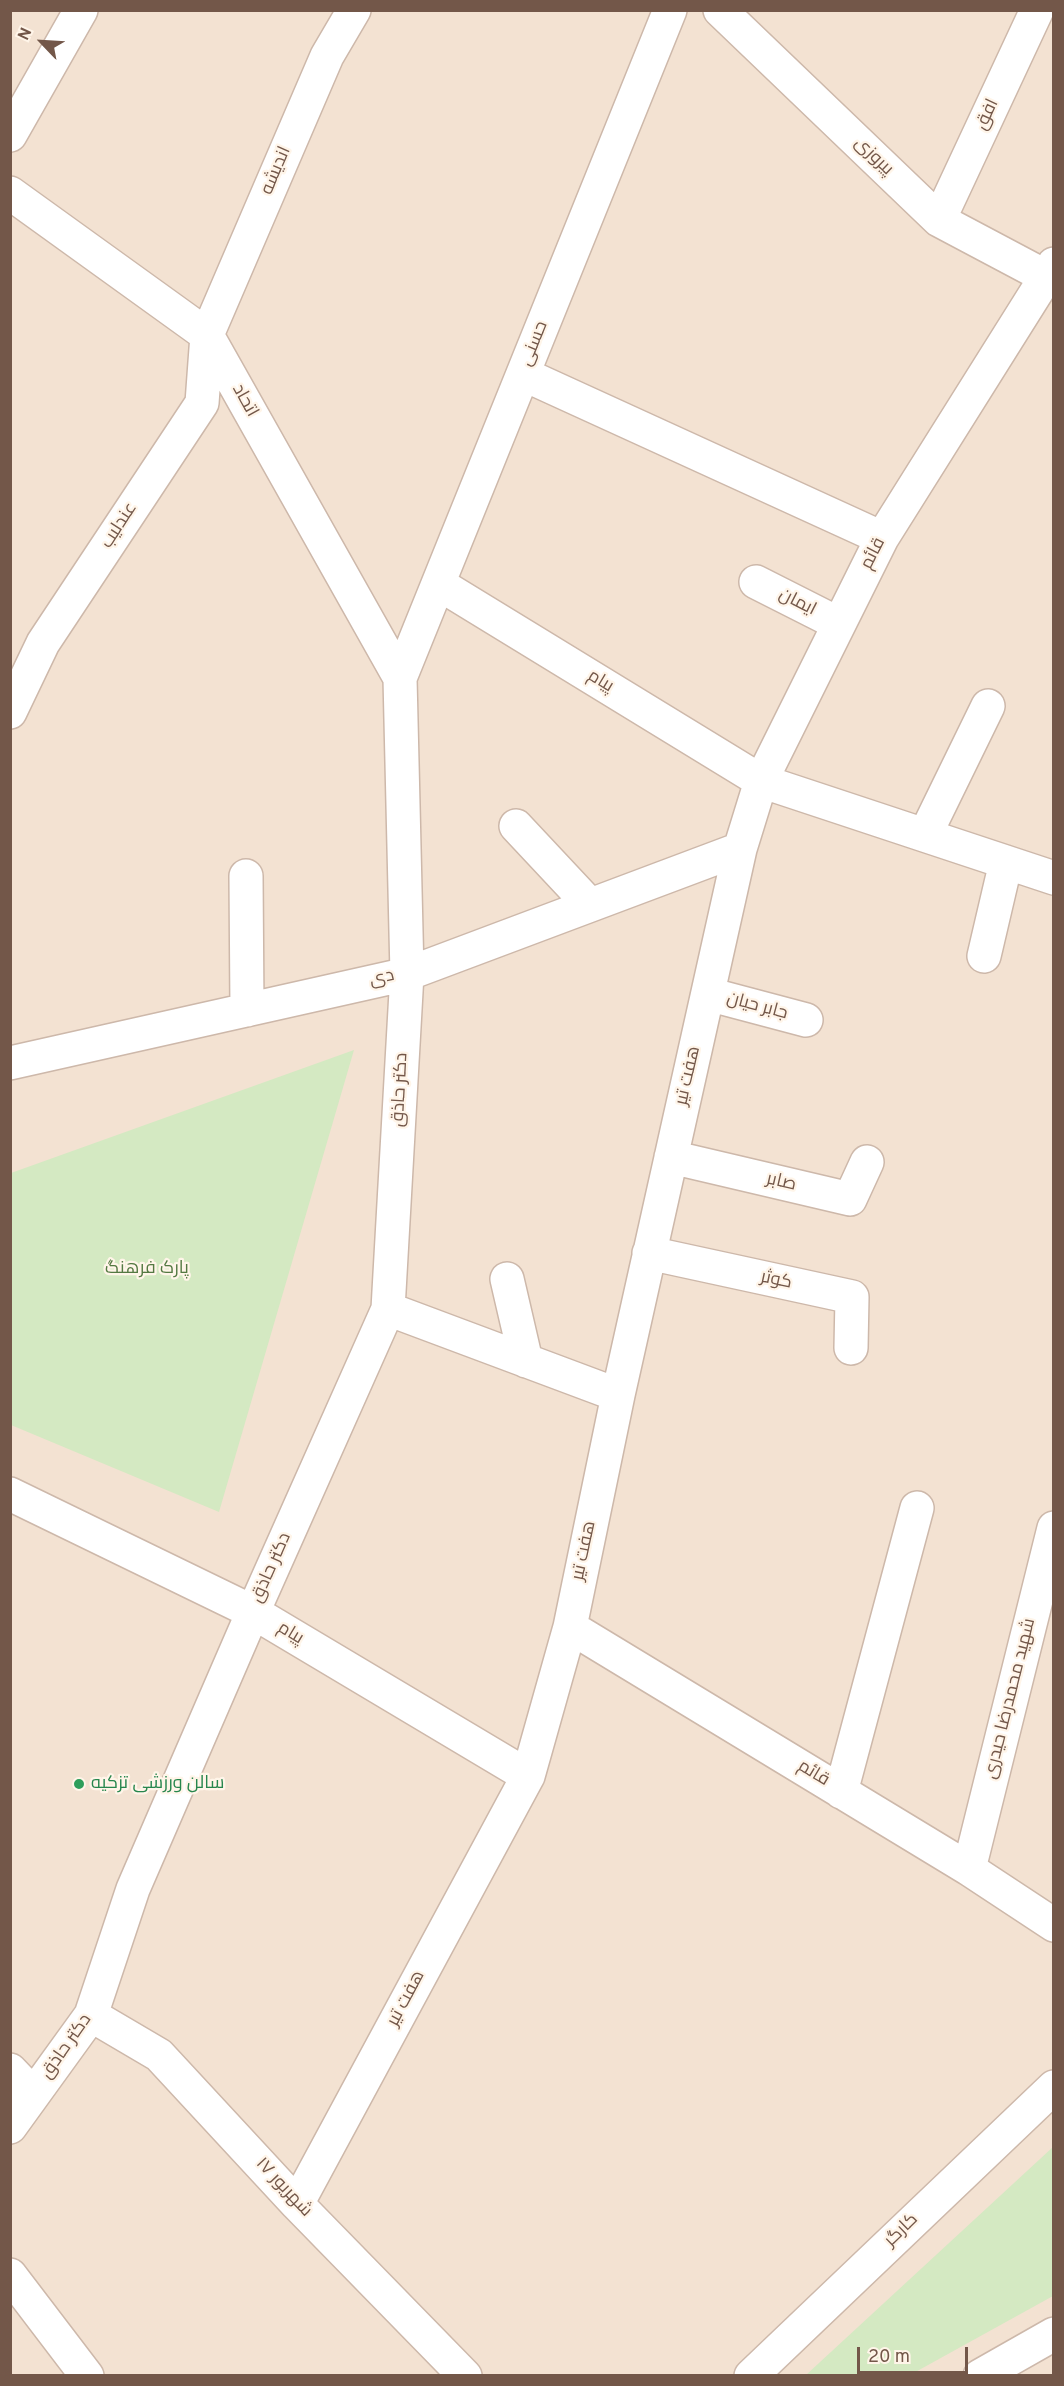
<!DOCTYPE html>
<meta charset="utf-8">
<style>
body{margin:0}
#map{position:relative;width:1064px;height:2386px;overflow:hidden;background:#fcf1e3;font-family:Overpass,sans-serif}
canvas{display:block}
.frame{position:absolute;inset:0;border:12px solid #735749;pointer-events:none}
.north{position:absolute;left:12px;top:12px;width:60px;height:60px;-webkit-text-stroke:4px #fff5e9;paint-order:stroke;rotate:295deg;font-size:16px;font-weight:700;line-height:24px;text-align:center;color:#735749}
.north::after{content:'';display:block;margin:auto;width:21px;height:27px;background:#735749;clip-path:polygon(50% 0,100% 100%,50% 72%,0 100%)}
.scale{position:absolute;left:857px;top:2347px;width:111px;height:27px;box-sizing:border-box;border:3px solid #735749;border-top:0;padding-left:8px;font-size:18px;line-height:21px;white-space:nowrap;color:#735749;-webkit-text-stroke:4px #fff5e9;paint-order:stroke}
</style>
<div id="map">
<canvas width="1064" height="2386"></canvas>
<div class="frame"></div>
<div class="north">N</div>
<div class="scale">20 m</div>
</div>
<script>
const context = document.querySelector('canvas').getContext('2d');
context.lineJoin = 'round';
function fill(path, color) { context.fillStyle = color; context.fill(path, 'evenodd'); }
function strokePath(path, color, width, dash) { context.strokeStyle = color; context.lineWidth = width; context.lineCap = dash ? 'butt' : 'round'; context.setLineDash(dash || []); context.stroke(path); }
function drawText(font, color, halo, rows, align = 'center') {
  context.font = font + ' Overpass,Cairo,sans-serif'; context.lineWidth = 4.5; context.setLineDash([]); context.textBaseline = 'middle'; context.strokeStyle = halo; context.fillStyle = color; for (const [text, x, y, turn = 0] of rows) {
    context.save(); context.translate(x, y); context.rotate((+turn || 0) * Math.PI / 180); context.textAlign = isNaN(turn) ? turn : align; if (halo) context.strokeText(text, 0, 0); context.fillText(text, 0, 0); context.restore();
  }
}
const residential = new Path2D(`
 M 11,11 L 1053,11 L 1053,2375 L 11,2375 Z`);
const green = new Path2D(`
 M 354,1050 L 219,1512 L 11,1425 L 11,1173 Z
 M 1053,2147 L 1053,2296 L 910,2375 L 806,2375 Z`);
const minor = new Path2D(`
 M 720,10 L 939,220 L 1054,281
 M 10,135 L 81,10
 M 10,193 L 207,335 L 400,678
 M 939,220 L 1037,10
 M 523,374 L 882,538
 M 756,582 L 839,624
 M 439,584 L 761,781 L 1054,878
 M 10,712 L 43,643 L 202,403 L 207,335 L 327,56 L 354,10
 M 516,826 L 590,905
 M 925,835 L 988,706
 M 246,876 L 247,1010
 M 984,956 L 1006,862
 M 708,994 L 806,1020
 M 10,1063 L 407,974 L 740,849
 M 671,1157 L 850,1199 L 867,1162
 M 649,1253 L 852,1297 L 851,1348
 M 507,1279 L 526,1361
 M 388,1309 L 618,1395
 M 10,1494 L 253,1612 L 528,1776
 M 570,1627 L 969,1869 L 1054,1925
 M 841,1792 L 917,1508
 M 969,1869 L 1054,1528
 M 91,2015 L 159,2055 L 297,2204 L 465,2376
 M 10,2070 L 33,2094
 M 10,2127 L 91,2015 L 133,1889 L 253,1612 L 388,1309 L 407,974 L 400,678 L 670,10
 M 297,2204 L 528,1776 L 570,1627 L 618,1395 L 740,849 L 761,781 L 882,538 L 1054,264
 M 10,2275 L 87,2376
 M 751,2376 L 1054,2087
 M 980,2376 L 1054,2334`);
const markers = [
 [79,1784,6,"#2e9e5b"]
];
const streetNames = [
 ["افق",988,115,-65],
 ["پیروزی",873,157,44],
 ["اندیشه",277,171,-67],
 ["حسنی",535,344,-68],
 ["اتحاد",244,401,61],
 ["عندلیب",120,526,-57],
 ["قائم",874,554,-63],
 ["ایمان",797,603,27],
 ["پیام",600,682,31],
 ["دی",382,979,-13],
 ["جابر حیان",757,1007,15],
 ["هفت تیر",689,1076,-77],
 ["دکتر حاذق",401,1090,-87],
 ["صابر",781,1183,13],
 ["کوثر",776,1281,12],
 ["هفت تیر",585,1551,-78],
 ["دکتر حاذق",272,1568,-66],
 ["پیام",290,1634,31],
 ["شهید محمدرضا حیدری",1011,1699,-76],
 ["قائم",813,1774,31],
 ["هفت تیر",407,1999,-62],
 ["دکتر حاذق",67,2047,-55],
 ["۱۷ شهریور",283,2188,47],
 ["کارگر",902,2231,-44]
];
const parkNames = [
 ["پارک فرهنگ",147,1269]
];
const leisureNames = [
 ["سالن ورزشی تزکیه",91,1784]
];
fill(residential, '#f3e2d2');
fill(green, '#d4e9c2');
strokePath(minor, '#cdb8aa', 36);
strokePath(minor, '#fff', 33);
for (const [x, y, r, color] of markers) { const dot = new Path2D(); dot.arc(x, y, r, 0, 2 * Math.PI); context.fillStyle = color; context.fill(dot); strokePath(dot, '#fff5e9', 2); }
drawText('18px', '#735749', '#fff5e9', streetNames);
drawText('18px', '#547942', '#fff5e9', parkNames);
drawText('18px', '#27864d', '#fff5e9', leisureNames, 'left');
</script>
